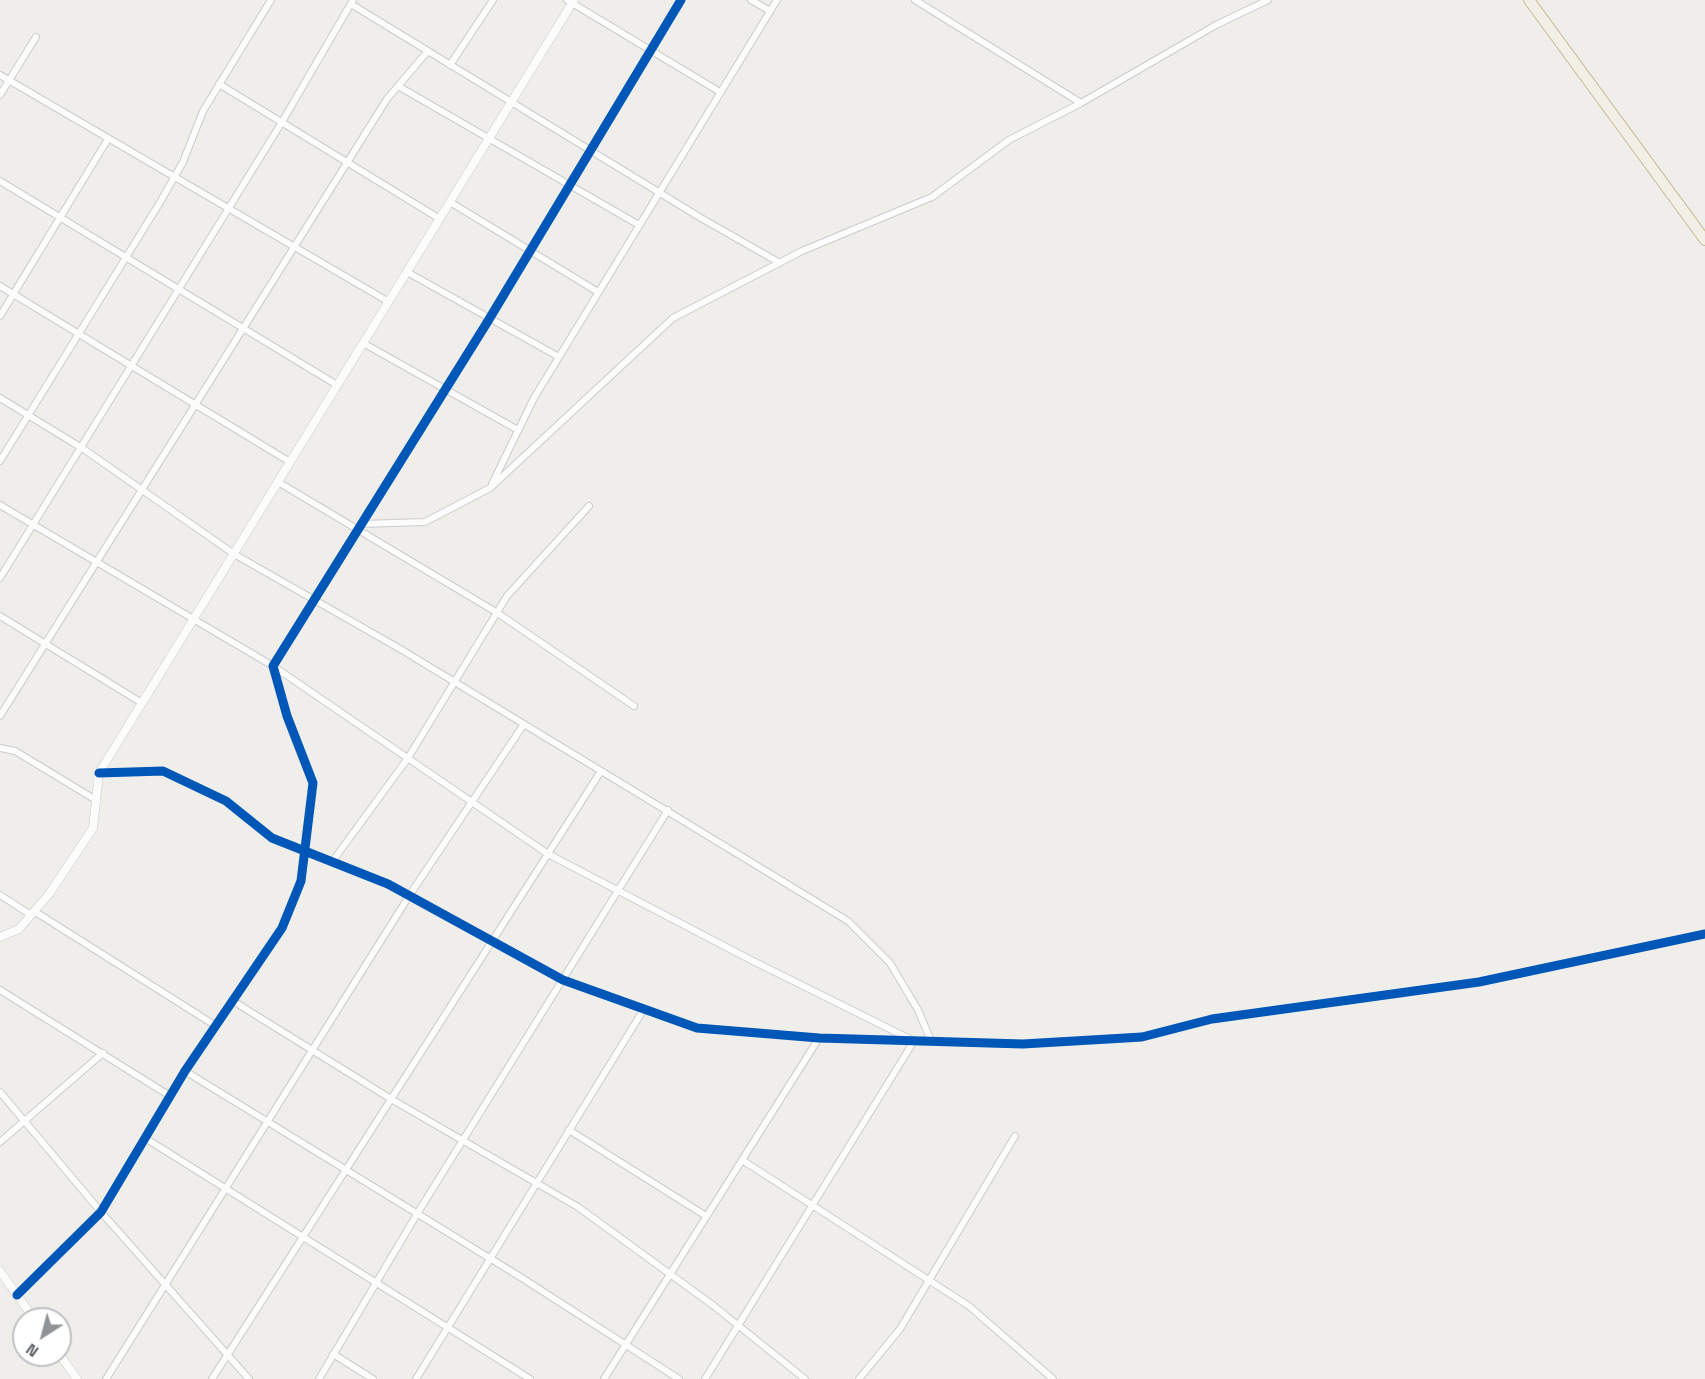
<!DOCTYPE html>
<style>
body{margin:0}
#map{position:relative;width:1705px;height:1379px;overflow:hidden;background:#efeeea;font-family:"Space Grotesk",sans-serif}
canvas{display:block}
.north{position:absolute;left:12px;top:1307px;width:60px;height:60px;box-sizing:border-box;background:#fff;border:2px solid #bfc1c3;border-radius:50%;rotate:216deg;font-size:16px;font-weight:700;line-height:24px;text-align:center;color:#5f6368}
.north::after{content:'';display:block;margin:auto;width:21px;height:27px;background:#919496;clip-path:polygon(50% 0,100% 100%,50% 72%,0 100%)}
</style>
<div id="map">
<canvas width="1705" height="1379"></canvas>
<div class="north">N</div>
</div>
<script>
const context = document.querySelector('canvas').getContext('2d');
context.lineJoin = 'round';
function strokePath(path, color, width, dash) { context.strokeStyle = color; context.lineWidth = width; context.lineCap = dash ? 'butt' : 'round'; context.setLineDash(dash || []); context.stroke(path); }
const minor = new Path2D(`
 M 567,0 L 720,92
 M 751,0 L 770,11
 M 915,0 L 1081,103
 M 351,4 L 701,218 L 780,263
 M 450,65 L 493,0
 M 0,75 L 389,302
 M 219,84 L 440,219
 M 398,86 L 639,225
 M 0,95 L 36,37
 M 0,181 L 337,385
 M 450,202 L 598,292
 M 407,272 L 559,357
 M 0,286 L 290,462
 M 0,316 L 108,139
 M 363,343 L 518,430
 M 0,398 L 82,448 L 234,554 L 402,650 L 848,921 L 890,963 L 918,1010 L 931,1041
 M 0,461 L 159,204 L 183,162 L 203,111 L 271,0
 M 278,482 L 496,612 L 634,706
 M 492,484 L 534,398 L 777,0
 M 0,505 L 273,666 L 548,854 L 751,960 L 914,1041 L 705,1379
 M 361,524 L 425,522 L 490,488 L 673,318 L 802,251 L 932,197 L 1009,140 L 1081,103 L 1216,25 L 1268,0
 M 0,578 L 282,122 L 353,0
 M 0,616 L 142,703
 M 0,716 L 387,99 L 427,52
 M 0,748 L 15,751 L 96,800
 M 99,773 L 163,771 L 226,801 L 272,838 L 388,884 L 563,980 L 697,1028 L 819,1038 L 1023,1044 L 1142,1037 L 1212,1019 L 1479,982 L 1705,934
 M 332,862 L 408,758 L 507,596 L 589,506
 M 0,895 L 31,915
 M 34,911 L 216,1026
 M 0,990 L 170,1096
 M 233,1001 L 391,1099 L 578,1207 L 714,1306 L 805,1379
 M 185,1071 L 522,1278 L 679,1379
 M 0,1092 L 101,1212 L 249,1379
 M 569,1130 L 706,1216
 M 145,1138 L 530,1379
 M 0,1142 L 103,1053
 M 742,1160 L 969,1306 L 1053,1379
 M 17,1295 L 101,1212 L 185,1071 L 282,928 L 301,881 L 313,783 L 287,716 L 273,666 L 488,321 L 681,0
 M 333,1354 L 373,1379
 M 106,1379 L 409,896 L 524,724
 M 212,1379 L 601,771
 M 319,1379 L 417,1214 L 668,810
 M 416,1379 L 644,1009
 M 604,1379 L 819,1038
 M 859,1379 L 900,1329 L 1015,1136`);
const tertiary = new Path2D(`
 M 0,937 L 19,929 L 49,894 L 93,828 L 99,773 L 574,0
 M 0,1271 L 34,1319
 M 60,1355 L 77,1379`);
const trunk = new Path2D(`
 M 1529,0 L 1705,240`);
const cycleway = new Path2D(`
 M 99,773 L 163,771 L 226,801 L 272,838 L 388,884 L 563,980 L 697,1028 L 819,1038 L 1023,1044 L 1142,1037 L 1212,1019 L 1479,982 L 1705,934
 M 17,1295 L 101,1212 L 185,1071 L 282,928 L 301,881 L 313,783 L 287,716 L 273,666 L 488,321 L 681,0`);
strokePath(minor, '#cbcccc', 8);
strokePath(tertiary, '#cbcccc', 9);
strokePath(trunk, '#c8b996', 12);
strokePath(minor, '#fdfcfc', 6);
strokePath(tertiary, '#fdfcfc', 8);
strokePath(trunk, '#f2f0e6', 10);
strokePath(cycleway, '#0057b8', 9);
</script>
